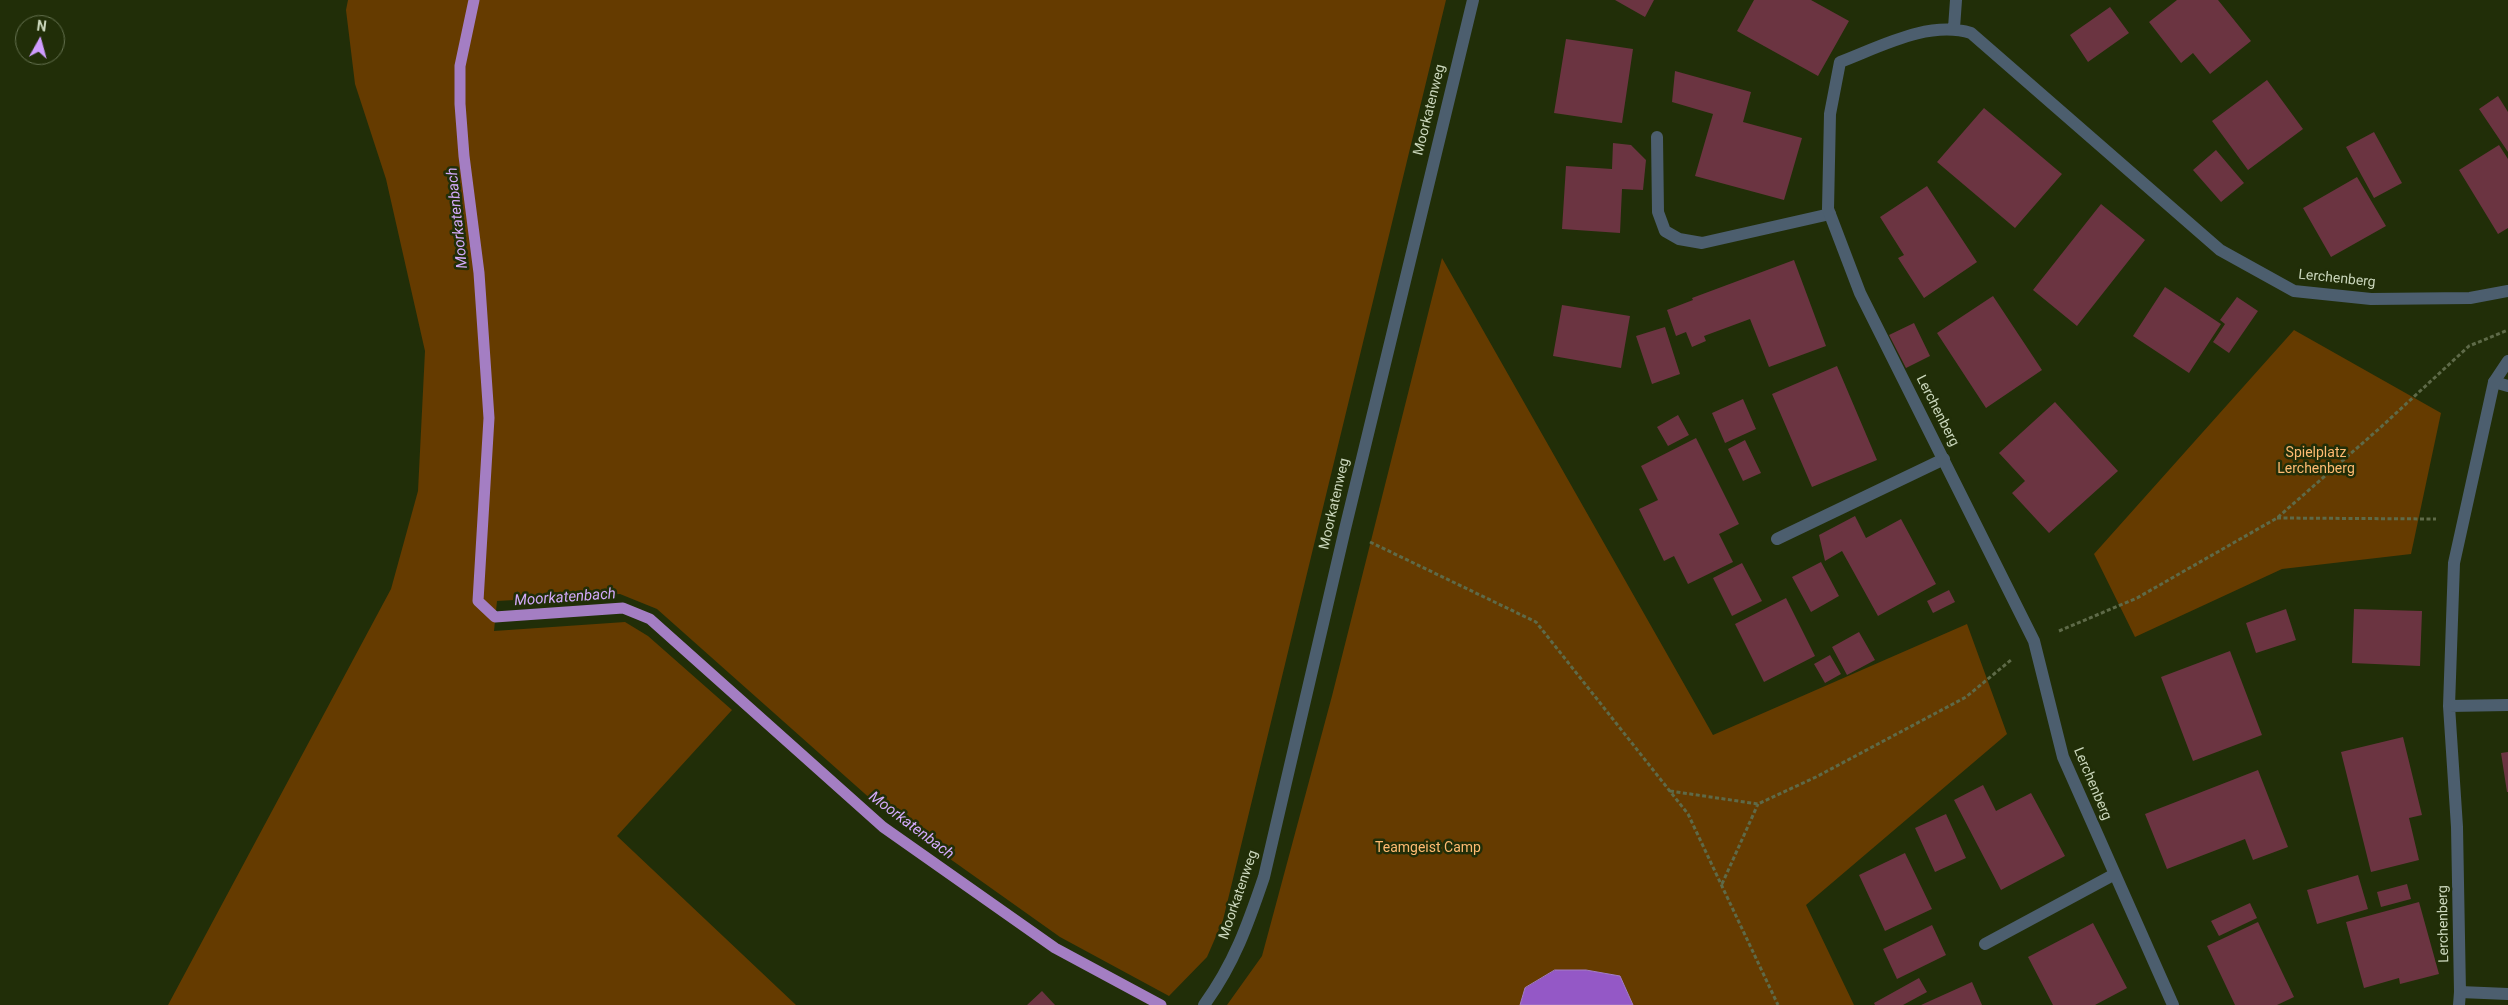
<!DOCTYPE html>
<style>
body{margin:0}
#map{position:relative;width:2508px;height:1005px;overflow:hidden;background:#212e08;font-family:Roboto,sans-serif}
canvas{display:block}
.north{position:absolute;left:15px;top:15px;width:50px;height:50px;box-sizing:border-box;background:#212e08;border:1px solid #657250;border-radius:50%;rotate:7deg;font-size:14px;font-weight:700;line-height:20px;text-align:center;color:#cbd7bc}
.north::after{content:'';display:block;margin:auto;width:18px;height:22px;background:#d09dff;clip-path:polygon(50% 0,100% 100%,50% 72%,0 100%)}
</style>
<div id="map">
<canvas width="2508" height="1005"></canvas>
<div class="north">N</div>
</div>
<script>
const context = document.querySelector('canvas').getContext('2d');
context.lineJoin = 'round';
function fill(path, color) { context.fillStyle = color; context.fill(path, 'evenodd'); }
function strokePath(path, color, width, dash) { context.strokeStyle = color; context.lineWidth = width; context.lineCap = dash ? 'butt' : 'round'; context.setLineDash(dash || []); context.stroke(path); }
function drawText(font, color, halo, rows, align = 'center') {
  context.font = font + ' Roboto,sans-serif'; context.lineWidth = 5; context.setLineDash([]); context.textBaseline = 'middle'; context.strokeStyle = halo; context.fillStyle = color; for (const [text, x, y, turn = 0] of rows) {
    context.save(); context.translate(x, y); context.rotate((+turn || 0) * Math.PI / 180); context.textAlign = isNaN(turn) ? turn : align; if (halo) context.strokeText(text, 0, 0); context.fillText(text, 0, 0); context.restore();
  }
}
const green = new Path2D(`
 M 348,0 L 1446,0 L 1223,920 L 1207,957 L 1169,996 L 1060,937 L 891,817 L 657,609 L 620,594 L 497,601 L 494,631 L 625,622 L 648,636 L 732,710 L 617,836 L 796,1005 L 168,1005 L 391,589 L 418,491 L 425,351 L 386,179 L 355,84 L 346,10 Z
 M 1442,258 L 1713,735 L 1967,624 L 2007,734 L 1806,905 L 1854,1005 L 1633,1005 L 1620,976 L 1586,970 L 1555,970 L 1525,988 L 1520,1005 L 1227,1005 L 1262,956 L 1332,696 Z
 M 2294,330 L 2441,413 L 2411,554 L 2282,569 L 2135,637 L 2094,554 Z`);
const water = new Path2D(`
 M 1555,970 L 1586,970 L 1620,976 L 1633,1005 L 1520,1005 L 1525,988 Z`);
const stream = new Path2D(`
 M 474,0 L 460,66 L 460,104 L 464,156 L 479,273 L 489,418 L 478,601 L 495,617 L 623,608 L 650,619 L 883,827 L 1055,948 L 1161,1005`);
const building = new Path2D(`
 M 1615,0 L 1654,0 L 1645,17 Z
 M 1754,0 L 1811,0 L 1849,21 L 1818,76 L 1737,31 Z
 M 2177,0 L 2218,0 L 2251,41 L 2210,74 L 2193,53 L 2181,63 L 2149,22 Z
 M 2110,7 L 2129,33 L 2088,62 L 2070,35 Z
 M 1566,39 L 1633,49 L 1622,123 L 1554,113 Z
 M 1675,71 L 1751,92 L 1743,122 L 1802,138 L 1784,200 L 1695,176 L 1713,114 L 1672,102 Z
 M 2267,80 L 2303,129 L 2248,170 L 2212,121 Z
 M 2498,96 L 2508,112 L 2508,152 L 2479,109 Z
 M 1984,108 L 2062,174 L 2015,228 L 1937,162 Z
 M 2374,132 L 2402,183 L 2374,198 L 2346,147 Z
 M 1613,143 L 1631,145 L 1646,160 L 1643,190 L 1622,189 L 1620,233 L 1562,229 L 1566,166 L 1612,169 Z
 M 2499,145 L 2508,159 L 2508,228 L 2498,234 L 2459,170 Z
 M 2216,150 L 2244,183 L 2221,202 L 2193,170 Z
 M 2357,177 L 2386,226 L 2331,257 L 2303,208 Z
 M 1927,186 L 1977,262 L 1924,298 L 1898,258 L 1904,255 L 1880,217 Z
 M 2101,204 L 2145,240 L 2077,326 L 2033,290 Z
 M 1794,260 L 1826,346 L 1769,367 L 1750,319 L 1704,336 L 1706,341 L 1692,347 L 1686,332 L 1676,336 L 1667,310 L 1693,300 L 1692,298 Z
 M 2165,287 L 2221,324 L 2189,373 L 2133,336 Z
 M 1993,296 L 2042,370 L 1986,408 L 1937,333 Z
 M 2237,297 L 2258,311 L 2229,353 L 2213,342 L 2225,324 L 2220,320 Z
 M 1562,305 L 1630,316 L 1621,368 L 1553,356 Z
 M 1914,323 L 1930,356 L 1906,368 L 1889,335 Z
 M 1665,327 L 1680,374 L 1652,384 L 1636,336 Z
 M 1837,366 L 1877,460 L 1812,487 L 1772,394 Z
 M 1743,399 L 1756,429 L 1725,443 L 1712,413 Z
 M 2055,402 L 2118,471 L 2049,533 L 2012,493 L 2025,481 L 1999,453 Z
 M 1678,415 L 1689,435 L 1668,446 L 1657,427 Z
 M 1696,438 L 1739,524 L 1719,534 L 1733,562 L 1688,584 L 1674,556 L 1664,561 L 1639,509 L 1658,500 L 1641,466 Z
 M 1745,440 L 1761,473 L 1743,481 L 1728,449 Z
 M 1855,516 L 1866,538 L 1901,519 L 1936,584 L 1878,616 L 1842,551 L 1825,561 L 1819,535 Z
 M 1821,562 L 1839,596 L 1811,612 L 1792,577 Z
 M 1742,563 L 1762,601 L 1732,616 L 1713,578 Z
 M 1949,590 L 1955,602 L 1933,613 L 1927,601 Z
 M 1786,598 L 1815,656 L 1764,682 L 1735,624 Z
 M 2286,609 L 2296,640 L 2256,653 L 2246,623 Z
 M 2354,609 L 2422,611 L 2420,666 L 2352,663 Z
 M 1859,632 L 1875,660 L 1847,675 L 1832,647 Z
 M 2230,651 L 2262,735 L 2193,761 L 2161,677 Z
 M 1830,655 L 1841,674 L 1825,683 L 1814,664 Z
 M 2403,737 L 2422,815 L 2409,818 L 2419,860 L 2371,872 L 2341,752 Z
 M 2508,752 L 2508,792 L 2507,792 L 2501,753 Z
 M 2258,770 L 2288,847 L 2253,860 L 2245,839 L 2167,869 L 2145,814 Z
 M 1983,785 L 1996,811 L 2031,793 L 2065,856 L 2001,890 L 1954,800 Z
 M 1946,814 L 1966,858 L 1935,872 L 1915,828 Z
 M 1905,853 L 1932,909 L 1885,931 L 1859,875 Z
 M 2358,875 L 2368,909 L 2317,924 L 2307,890 Z
 M 2407,884 L 2411,899 L 2381,907 L 2377,892 Z
 M 2419,902 L 2439,974 L 2400,984 L 2399,978 L 2364,988 L 2346,922 Z
 M 2250,903 L 2257,918 L 2219,936 L 2211,921 Z
 M 2258,922 L 2294,997 L 2277,1005 L 2235,1005 L 2207,946 Z
 M 2093,923 L 2127,988 L 2095,1005 L 2053,1005 L 2028,957 Z
 M 1932,925 L 1946,955 L 1897,979 L 1883,949 Z
 M 1919,978 L 1927,992 L 1903,1005 L 1875,1005 L 1874,1003 Z
 M 1972,982 L 1982,1005 L 1921,1005 Z
 M 1042,991 L 1055,1005 L 1027,1005 Z`);
const path = new Path2D(`
 M 2277,518 L 2436,519
 M 1370,542 L 1536,622 L 1688,814 L 1778,1005
 M 2059,631 L 2137,598 L 2277,518 L 2381,427 L 2469,346 L 2508,330
 M 1670,791 L 1758,804 L 1816,777 L 1966,697 L 2011,660
 M 1722,884 L 1758,804`);
const service = new Path2D(`
 M 1657,137 L 1658,212 L 1665,231 L 1679,239 L 1702,243 L 1830,214
 M 2494,382 L 2508,386
 M 1777,539 L 1944,459`);
const minor = new Path2D(`
 M 1954,28 L 1956,0
 M 2449,706 L 2508,705
 M 1985,944 L 2115,874
 M 2460,992 L 2508,994
 M 1204,1005 C 1234,964 1248,924 1264,877 L 1345,529 L 1473,0
 M 2173,1005 L 2063,757 L 2034,641 L 1860,293 L 1828,209 L 1830,114 L 1840,62 C 1880,47 1928,20 1971,33 L 2220,250 L 2294,291 L 2371,299 L 2470,298 L 2508,291
 M 2459,1005 L 2460,992 L 2457,827 L 2449,706 L 2454,563 L 2494,382 L 2508,361`);
const streetNames = [
 ["Moorkatenweg",1430,110,-76],
 ["Lerchenberg",2337,279,6],
 ["Lerchenberg",1937,411,63],
 ["Moorkatenweg",1335,504,-77],
 ["Lerchenberg",2092,784,67],
 ["Moorkatenweg",1239,895,-71],
 ["Lerchenberg",2444,924,-91]
];
const parkNames = [
 ["Spielplatz",2316,453],
 ["Lerchenberg",2316,469],
 ["Teamgeist Camp",1428,848]
];
const waterNames = [
 ["Moorkatenbach",458,218,-96],
 ["Moorkatenbach",565,598,-4],
 ["Moorkatenbach",911,826,37]
];
fill(green, '#653b00');
fill(water, '#9458c6');
strokePath(water, '#a47ec3', 1);
strokePath(stream, '#a47ec3', 11);
fill(building, '#6b3441');
strokePath(path, '#5e6a48', 3, [4, 2.5]);
strokePath(service, '#4c5e6e', 12);
strokePath(minor, '#4c5e6e', 12);
drawText('14px', '#cbd7bc', '#212e08', streetNames);
drawText('14px', '#ffbb72', '#212e08', parkNames);
drawText('italic 15px', '#d3aafb', '#212e08', waterNames);
</script>
